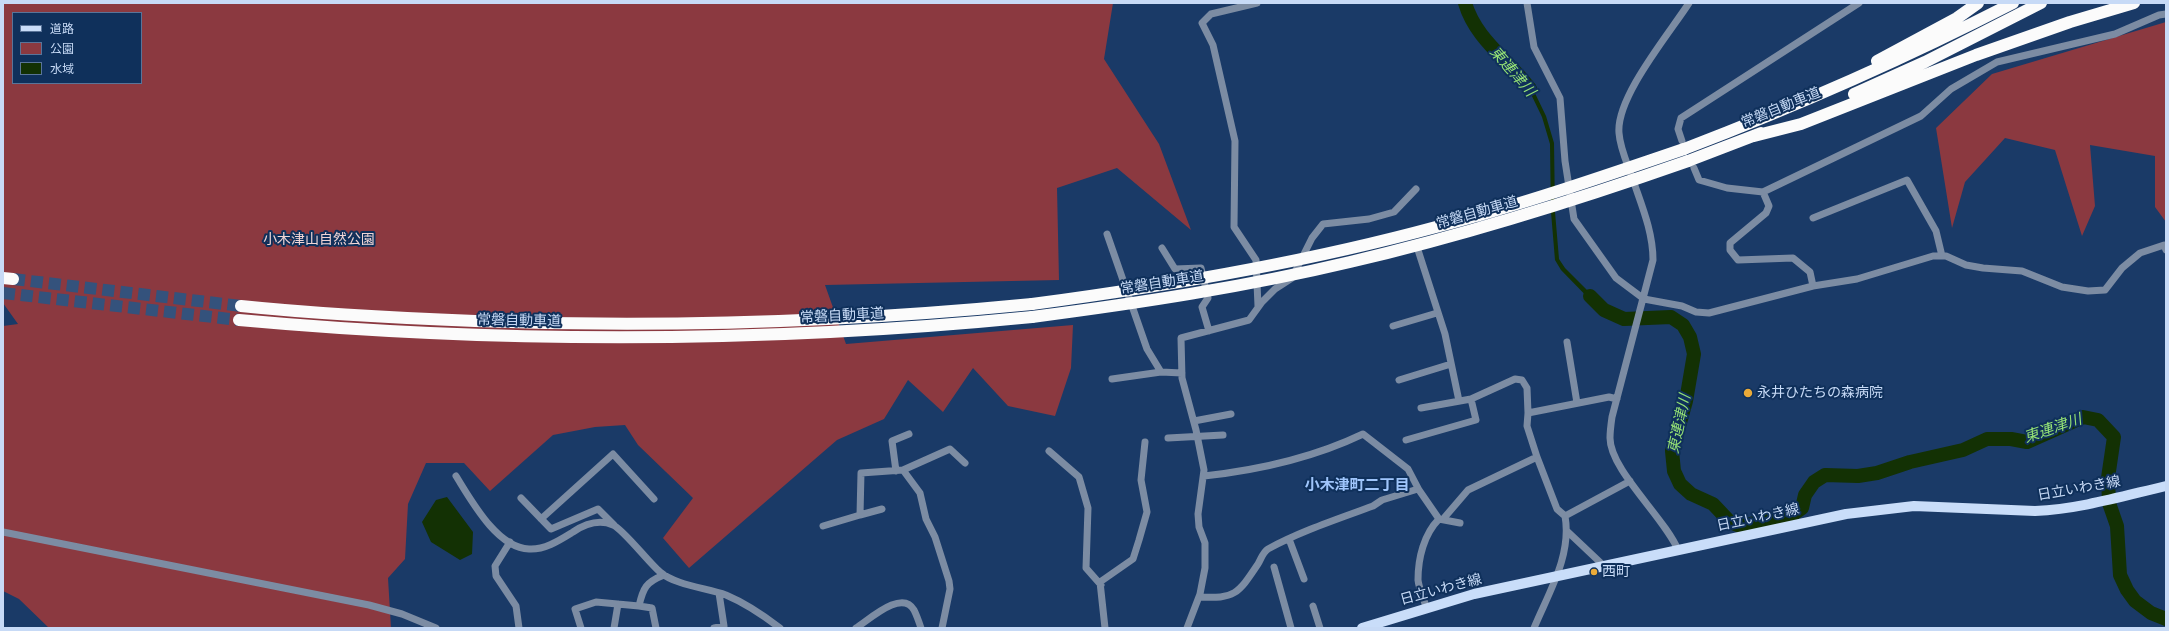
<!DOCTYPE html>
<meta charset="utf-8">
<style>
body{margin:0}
#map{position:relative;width:2169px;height:631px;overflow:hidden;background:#1a3a67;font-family:"Archivo Narrow","Noto Sans JP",sans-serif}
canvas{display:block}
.frame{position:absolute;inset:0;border:4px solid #c7daf6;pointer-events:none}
.legend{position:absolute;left:12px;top:12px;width:130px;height:72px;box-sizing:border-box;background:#0f305b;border:1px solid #597499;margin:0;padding:5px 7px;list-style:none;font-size:12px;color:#c7daf6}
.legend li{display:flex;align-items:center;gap:8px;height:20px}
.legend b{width:20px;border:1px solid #597499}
</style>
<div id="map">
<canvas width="2169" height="631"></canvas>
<div class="frame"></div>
<ul class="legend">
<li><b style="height:5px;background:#c9ddf9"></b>道路</li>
<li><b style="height:11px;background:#8b3940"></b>公園</li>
<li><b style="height:11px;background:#133104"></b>水域</li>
</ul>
</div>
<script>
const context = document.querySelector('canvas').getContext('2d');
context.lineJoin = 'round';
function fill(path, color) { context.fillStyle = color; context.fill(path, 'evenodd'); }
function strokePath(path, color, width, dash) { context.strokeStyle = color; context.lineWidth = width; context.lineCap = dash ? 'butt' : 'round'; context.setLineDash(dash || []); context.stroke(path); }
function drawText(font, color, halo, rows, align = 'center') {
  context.font = font + ' "Archivo Narrow","Noto Sans JP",sans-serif'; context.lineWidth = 4; context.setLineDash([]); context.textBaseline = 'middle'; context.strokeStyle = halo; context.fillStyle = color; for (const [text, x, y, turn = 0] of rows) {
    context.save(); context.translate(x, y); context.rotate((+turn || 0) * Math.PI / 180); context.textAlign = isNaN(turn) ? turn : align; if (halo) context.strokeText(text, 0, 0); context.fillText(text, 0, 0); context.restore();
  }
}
const green = new Path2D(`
 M 3,3 L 1113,3 L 1104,59 L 1159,144 L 1191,230 L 1117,168 L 1057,188 L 1059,280 L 825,285 L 846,344 L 1073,325 L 1071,368 L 1055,416 L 1008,406 L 973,368 L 943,412 L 908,380 L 884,419 L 837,440 L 689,568 L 663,538 L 693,498 L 638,445 L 625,425 L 595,427 L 553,435 L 490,491 L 464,463 L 426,463 L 408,504 L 405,559 L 388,578 L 391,628 L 49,628 L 19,599 L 3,591 L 3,326 L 18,324 L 3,303 ZM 13,13 L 141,13 L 141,83 L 13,83 Z
 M 2166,22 L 2166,222 L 2155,207 L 2155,156 L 2090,145 L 2095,206 L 2082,236 L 2055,150 L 2005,138 L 1965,182 L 1952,228 L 1936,128 L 1992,74 Z`);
const water = new Path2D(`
 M 1521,73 L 1532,87 L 1546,116 L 1554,143 L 1555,212 L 1559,259 L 1565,268 L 1605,308 L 1602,312 L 1561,270 L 1555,260 L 1551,212 L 1550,144 L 1542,117 L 1529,90 L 1518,76 Z
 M 447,497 L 473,532 L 472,554 L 460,560 L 431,542 L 422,522 L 436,500 Z`);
const river = new Path2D(`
 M 1465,3 C 1476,40 1508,59 1530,89
 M 1590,296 L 1604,310 L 1624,319 L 1671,317 L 1683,325 L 1690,337 L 1694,354 L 1686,401 L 1672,451 L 1674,471 L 1680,484 L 1691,494 L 1713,504 L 1730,522 L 1740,526 L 1792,515 L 1802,508 L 1805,495 L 1814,482 L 1825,475 L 1858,476 L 1877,473 L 1910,462 L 1963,450 L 1987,439 L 2011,439 L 2027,442 L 2083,417 L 2098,420 L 2114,437 L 2108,478 L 2109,503 L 2117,526 L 2120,575 L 2127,590 L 2135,601 L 2151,613 L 2166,619`);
const highwayTunnel = new Path2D(`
 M 13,279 L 241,306
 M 3,293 L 239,320`);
const minor = new Path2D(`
 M 1257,3 L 1211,14 L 1202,23 L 1213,45 L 1235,141 L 1234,227 L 1256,260 L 1258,306
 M 1527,3 L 1534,47 L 1560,98 L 1565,161 L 1574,219 L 1616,278 L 1644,299 L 1682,306 L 1696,312 L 1709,313 L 1813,286 L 1857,279 L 1933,256 L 1946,256 L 1966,265 L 1983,268 L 2022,271 L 2062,287 L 2088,291 L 2105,290 L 2122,268 L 2140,253 L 2164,245 L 2166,250
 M 1682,141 L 1678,129 L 1681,118 L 1859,3
 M 1694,168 L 1699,180 L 1727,188 L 1763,192 L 1769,206 L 1766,213 L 1730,243 L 1730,250 L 1738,260 L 1793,258 L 1810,272 L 1813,286
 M 1763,192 L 1921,116 L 1951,89 L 1997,62 L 2115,34 L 2159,15 L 2166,14
 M 1813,218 L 1907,180 L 1936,231 L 1942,256
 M 1107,234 L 1147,349 L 1161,372 L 1182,373
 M 1162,248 L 1175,269 L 1201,268 L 1208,298 L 1202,307 L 1209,331
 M 1418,250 L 1445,334 L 1459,401
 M 1393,326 L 1437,313
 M 1567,342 L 1577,403
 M 1112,379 L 1161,372
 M 1399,380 L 1451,364
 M 1421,408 L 1471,399 L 1515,379 L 1522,380 L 1527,388 L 1528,413
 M 1194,421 L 1231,414
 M 1168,438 L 1223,435
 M 1406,440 L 1476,420 L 1471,399
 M 1049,451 L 1079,477 L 1088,508 L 1086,568 L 1101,585
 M 1537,457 L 1527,426 L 1528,413 L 1609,397 L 1617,399
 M 903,470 L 950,449 L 965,463
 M 896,471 L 892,441 L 909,434
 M 456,476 C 471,500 497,548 529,549 C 545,550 560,540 573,532 C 585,524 599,519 613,525 C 623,529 649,563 660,572 C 675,585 706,588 726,595 C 745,603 763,615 780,628
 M 1204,476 C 1259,470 1313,458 1363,434 L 1408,469 L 1419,490 L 1439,519 L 1460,523
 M 521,498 L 551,529 L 598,509 L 614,525
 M 860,515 L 882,509
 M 1444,518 L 1468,490 L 1537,457 L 1557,509 L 1565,516
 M 541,519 L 613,454 L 654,499
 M 823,526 L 860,515 L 861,473 L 903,470 L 920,493 L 926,519 L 935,537 L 949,581 L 950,589 L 942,628
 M 3,532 L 369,605 L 402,614 L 436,628
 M 1568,532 L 1604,566
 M 1289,539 L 1304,579
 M 510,542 L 495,566 L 496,576 L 516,606 L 519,628
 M 1678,550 C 1665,518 1610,470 1610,438 C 1610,432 1611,424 1612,417 L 1653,260 C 1653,231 1641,204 1632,177 C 1627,163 1620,148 1619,133 C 1616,97 1669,34 1689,3
 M 1274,567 L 1291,628
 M 1199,597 C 1235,599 1238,594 1258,564 C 1261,559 1263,552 1268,549 C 1301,531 1338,519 1373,506 L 1382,500 L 1418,489
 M 1313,606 L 1320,628
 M 1426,607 C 1424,599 1419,589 1418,580 C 1418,558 1424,534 1439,519
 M 581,628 L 575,609 L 596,602 L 639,606
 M 614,628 L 618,604
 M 656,628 L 652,608 L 639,606 C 643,588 646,582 664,575
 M 714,628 L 724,626 L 719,593
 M 856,628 C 870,619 902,589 914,610 C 917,616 919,622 921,628
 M 1105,628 L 1100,582 L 1133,559 L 1139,540 L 1147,512 L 1141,480 L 1145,442
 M 1187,628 L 1200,594 L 1205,568 L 1205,543 L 1199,527 L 1198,514 L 1204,470 L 1196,430 L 1182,378 L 1181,338 L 1249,320 L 1262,302 L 1275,289 L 1292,278 L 1312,238 L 1323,224 L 1369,219 L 1394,212 L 1416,189
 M 1534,628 C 1549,592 1572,555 1565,516 L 1630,481`);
const major = new Path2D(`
 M 1362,628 L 1474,594 L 1846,514 L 1914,506 L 2035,511 C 2080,509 2123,496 2166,486`);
const highway = new Path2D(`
 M 1877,61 L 1957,18 L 1978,3
 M 1854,94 L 1925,62 L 2041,3
 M 1754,136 L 1801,124 L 1976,55 L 2070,22 L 2134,3
 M 1684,149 C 1797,106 1906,58 2013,3
 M 1688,161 L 1761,133
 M 3,278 L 13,279
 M 241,306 C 318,314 397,318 475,321 C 661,328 847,322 1032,304
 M 239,320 C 503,344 768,343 1032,317`);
const highwayBridge = new Path2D(`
 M 1032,304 C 1168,286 1303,263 1436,227 C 1520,205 1602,177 1684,149
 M 1032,317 C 1139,303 1245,287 1350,262 C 1465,235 1577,200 1688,161`);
const markers = [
 [1748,393,5,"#eaaa39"],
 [1594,572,4,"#eaaa39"]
];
const streetNames = [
 ["常磐自動車道",1781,108,-22],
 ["常磐自動車道",1477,213,-16],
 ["常磐自動車道",1162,283,-9],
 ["常磐自動車道",842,316,-3],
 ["常磐自動車道",519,321,1],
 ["日立いわき線",2079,489,-10],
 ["日立いわき線",1758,518,-12],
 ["日立いわき線",1441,590,-15]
];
const parkNames = [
 ["小木津山自然公園",319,240]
];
const poiNames = [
 ["永井ひたちの森病院",1757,393],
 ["西町",1602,572]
];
const waterNames = [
 ["東連津川",1512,72,49],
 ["東連津川",1680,424,-78],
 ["東連津川",2053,429,-19]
];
const neighbourhoodNames = [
 ["小木津町二丁目",1357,486]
];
fill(green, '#8b3940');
fill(water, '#133104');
strokePath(river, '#133104', 14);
strokePath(highwayTunnel, '#34527c', 12, [12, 6]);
strokePath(minor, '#7c8ca3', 7);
strokePath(major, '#c9ddf9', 10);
strokePath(highway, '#fbfbfb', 12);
strokePath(highwayBridge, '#fbfbfb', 12);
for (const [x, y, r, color] of markers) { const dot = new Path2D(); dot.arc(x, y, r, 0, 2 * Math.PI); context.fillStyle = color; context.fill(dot); strokePath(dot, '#0f305b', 1.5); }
drawText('14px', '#c7daf6', '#0f305b', streetNames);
drawText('14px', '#f1d5d5', '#0f305b', parkNames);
drawText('14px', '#c7daf6', '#0f305b', poiNames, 'left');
drawText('italic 15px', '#94e074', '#0f305b', waterNames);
drawText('bold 15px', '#9fc5fb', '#0f305b', neighbourhoodNames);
</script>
